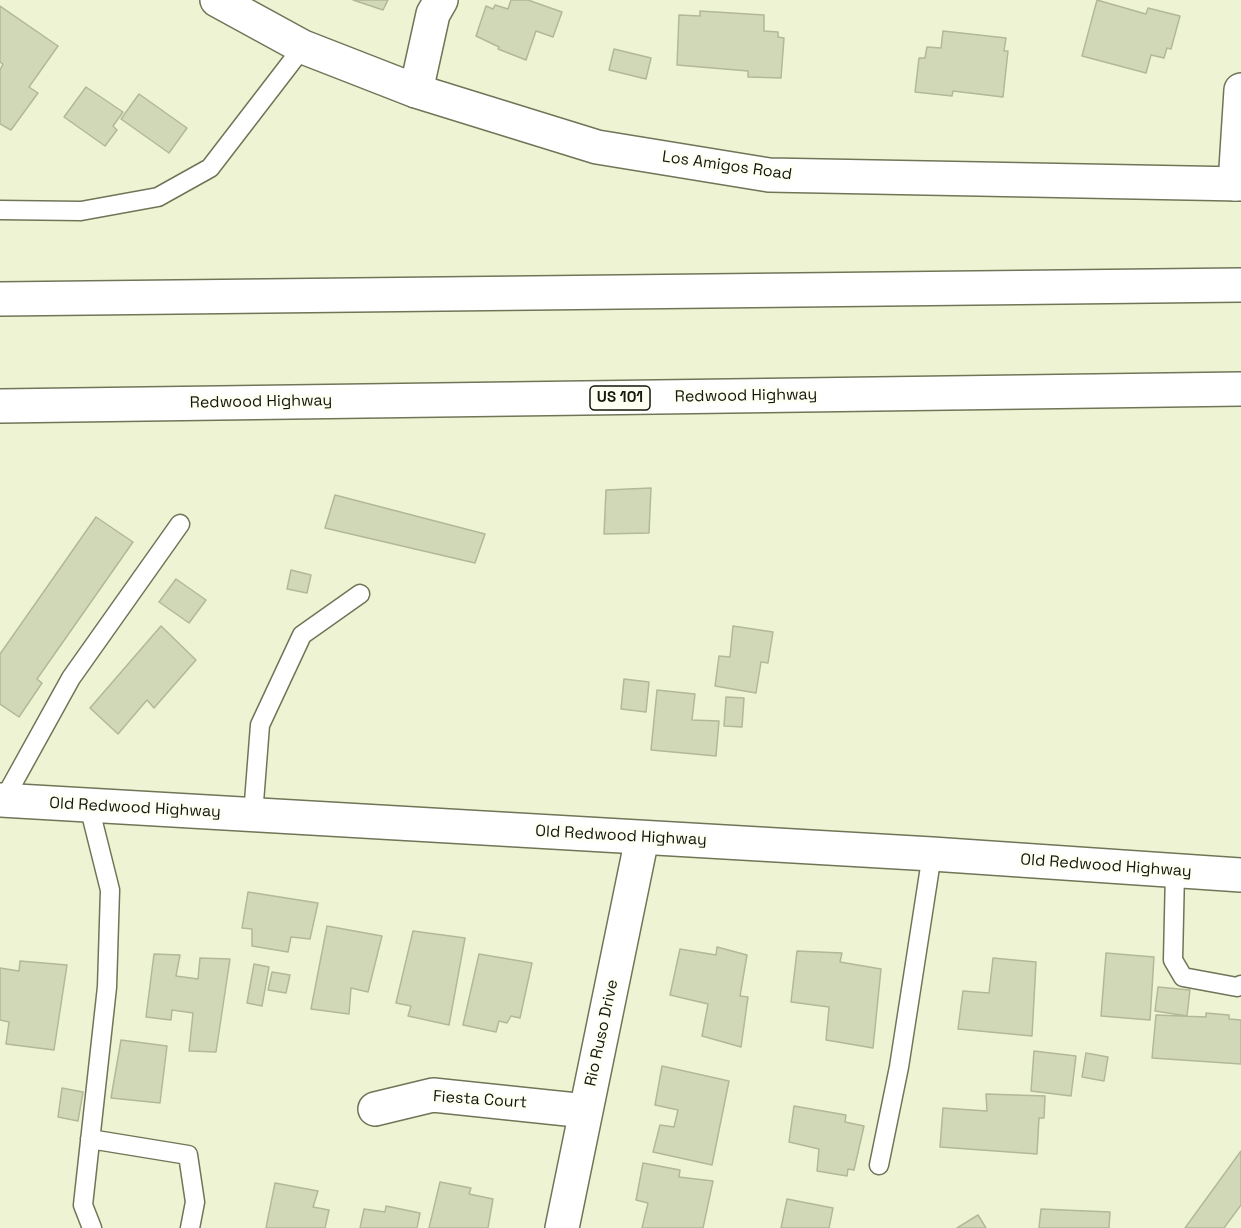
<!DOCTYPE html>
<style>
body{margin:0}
canvas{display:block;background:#eef4d3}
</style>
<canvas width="1241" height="1228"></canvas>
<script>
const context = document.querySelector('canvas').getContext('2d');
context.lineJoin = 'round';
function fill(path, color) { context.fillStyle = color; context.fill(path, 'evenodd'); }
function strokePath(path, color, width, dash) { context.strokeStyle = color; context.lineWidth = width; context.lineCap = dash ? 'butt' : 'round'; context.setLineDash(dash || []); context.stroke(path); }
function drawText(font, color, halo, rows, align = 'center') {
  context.font = font + ' "Space Grotesk",sans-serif'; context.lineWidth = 5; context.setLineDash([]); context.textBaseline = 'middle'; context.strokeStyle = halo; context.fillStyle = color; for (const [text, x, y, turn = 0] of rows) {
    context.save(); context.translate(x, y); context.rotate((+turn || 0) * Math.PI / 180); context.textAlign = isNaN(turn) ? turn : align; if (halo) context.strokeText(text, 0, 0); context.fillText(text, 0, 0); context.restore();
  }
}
const building = new Path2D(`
 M 353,0 L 388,0 L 383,10 Z
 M 511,0 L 528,0 L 562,12 L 553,37 L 536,31 L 526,60 L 498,49 L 499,47 L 476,36 L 486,6 L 493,9 L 495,5 L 508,9 Z
 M 1097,0 L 1146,14 L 1148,8 L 1180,16 L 1171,49 L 1167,48 L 1164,58 L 1151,55 L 1146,73 L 1082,56 Z
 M 0,6 L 58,46 L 29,87 L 38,93 L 11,130 L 0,124 L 0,70 L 3,64 L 0,62 Z
 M 700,11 L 764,15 L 764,31 L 778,32 L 778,37 L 784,38 L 781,78 L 748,77 L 748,71 L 677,65 L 679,15 L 700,16 Z
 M 943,31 L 1006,38 L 1004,51 L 1008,51 L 1003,97 L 953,91 L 952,96 L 915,92 L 919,58 L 925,58 L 927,47 L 941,48 Z
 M 614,49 L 651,58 L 646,79 L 609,70 Z
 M 86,87 L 123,112 L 113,126 L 117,130 L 105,146 L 64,117 Z
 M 139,94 L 187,128 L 169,153 L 121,119 Z
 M 651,488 L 649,533 L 604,534 L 606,490 Z
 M 335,495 L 485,534 L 475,563 L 325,528 Z
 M 96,517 L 133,542 L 37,679 L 42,683 L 19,717 L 0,704 L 0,654 Z
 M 291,570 L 311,575 L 307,593 L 287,589 Z
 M 176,579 L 206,600 L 189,623 L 159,602 Z
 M 161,626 L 196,660 L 154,708 L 147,700 L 118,734 L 90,708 Z
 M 733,626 L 773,632 L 768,663 L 761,662 L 756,693 L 715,686 L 719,656 L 730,657 Z
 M 624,679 L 649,682 L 646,712 L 621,709 Z
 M 657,690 L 695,694 L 692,720 L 719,721 L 716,756 L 651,750 Z
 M 726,697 L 744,698 L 742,727 L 724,726 Z
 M 248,892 L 318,903 L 310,939 L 291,937 L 288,952 L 252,946 L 252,929 L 242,928 Z
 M 327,926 L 382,936 L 368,992 L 351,988 L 349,1014 L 311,1009 Z
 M 413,931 L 465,938 L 449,1025 L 408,1016 L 411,1006 L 396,1003 Z
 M 717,947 L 747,955 L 740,996 L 748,997 L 741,1047 L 702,1036 L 708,1004 L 670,995 L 680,949 L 716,955 Z
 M 797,951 L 842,953 L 840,962 L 881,969 L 873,1048 L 826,1040 L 829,1007 L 791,1002 Z
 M 1106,953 L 1154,957 L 1150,1020 L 1101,1016 Z
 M 154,954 L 180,955 L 176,976 L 198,979 L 200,958 L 230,959 L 216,1052 L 189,1051 L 193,1013 L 172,1010 L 171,1020 L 146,1017 Z
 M 479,954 L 532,963 L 520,1018 L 511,1016 L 507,1023 L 499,1021 L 496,1032 L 463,1025 Z
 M 993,958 L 1036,962 L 1032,1036 L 958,1029 L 963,991 L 989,993 Z
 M 20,961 L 67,965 L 54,1050 L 6,1044 L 9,1022 L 0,1020 L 0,968 L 19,971 Z
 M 254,964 L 269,967 L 262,1006 L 247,1003 Z
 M 272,972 L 290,975 L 286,993 L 268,990 Z
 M 1158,987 L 1190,990 L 1187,1016 L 1155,1011 Z
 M 1206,1013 L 1229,1015 L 1229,1019 L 1241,1020 L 1241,1064 L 1152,1058 L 1156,1015 L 1206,1017 Z
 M 121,1040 L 167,1046 L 160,1103 L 111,1098 Z
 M 1034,1051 L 1076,1056 L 1071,1096 L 1031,1091 Z
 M 1086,1053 L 1108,1057 L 1104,1081 L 1082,1077 Z
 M 662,1066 L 729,1081 L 712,1165 L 653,1152 L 660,1125 L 674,1127 L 678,1110 L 655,1105 Z
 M 62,1088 L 83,1092 L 78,1121 L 58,1117 Z
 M 986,1094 L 1045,1096 L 1044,1118 L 1039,1118 L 1037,1154 L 940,1147 L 943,1108 L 987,1111 Z
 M 794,1106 L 846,1115 L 845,1122 L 864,1126 L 854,1170 L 848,1169 L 847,1176 L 817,1171 L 819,1149 L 789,1142 Z
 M 1241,1151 L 1241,1205 L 1224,1228 L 1185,1228 Z
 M 643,1163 L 680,1170 L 679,1177 L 713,1181 L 703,1228 L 642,1228 L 648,1203 L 636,1200 Z
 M 440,1182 L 471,1188 L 469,1194 L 493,1199 L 488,1228 L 429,1228 Z
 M 275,1183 L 318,1191 L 313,1207 L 329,1210 L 325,1228 L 266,1228 Z
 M 787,1199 L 833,1208 L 829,1228 L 781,1228 Z
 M 386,1206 L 420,1213 L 417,1228 L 360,1228 L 364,1209 L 385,1212 Z
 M 1041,1209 L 1110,1212 L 1109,1228 L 1039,1228 Z
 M 978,1215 L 986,1228 L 957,1228 Z`);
const lane = new Path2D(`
 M 0,210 L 81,211 L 158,197 L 210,168 L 303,47
 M 3,801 L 71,678 L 180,524
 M 89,806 L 110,890 L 107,987 L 83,1205 L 92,1228
 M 253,815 L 260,725 L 302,635 L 360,594
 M 1175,872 L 1173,960 L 1183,977 L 1237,987 L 1241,985
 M 90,1139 L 188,1155 L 195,1202 L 190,1228
 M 879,1165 L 899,1067 L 932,854`);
const street = new Path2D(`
 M 416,91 L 433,14 L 441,0
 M 1235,184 L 1241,90
 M 375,1109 L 433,1095 L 586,1111
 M 562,1228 L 642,838`);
const secondary = new Path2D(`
 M 217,0 L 303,47 L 416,91 L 597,147 L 769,175 L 1241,184
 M 0,800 L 932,854 L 1241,875`);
const highway = new Path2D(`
 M 0,299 L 1241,285
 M 0,406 L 1241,389`);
const shields = [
 [620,398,60]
];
const shieldNames = [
 ["US 101",620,398]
];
const streetNames = [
 ["Los Amigos Road",727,166,8],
 ["Redwood Highway",746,396,-1],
 ["Redwood Highway",261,402,-1],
 ["Old Redwood Highway",135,808,3],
 ["Old Redwood Highway",621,836,3],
 ["Old Redwood Highway",1106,866,4],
 ["Rio Ruso Drive",602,1033,-78],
 ["Fiesta Court",480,1100,4]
];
fill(building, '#d1d8b7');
strokePath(building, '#b2b898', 1.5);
strokePath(lane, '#6f7557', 21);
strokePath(street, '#6f7557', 36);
strokePath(secondary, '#6f7557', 36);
strokePath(highway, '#6f7557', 36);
strokePath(lane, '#fff', 18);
strokePath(street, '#fff', 33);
strokePath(secondary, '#fff', 33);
strokePath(highway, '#fff', 33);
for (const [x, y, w] of shields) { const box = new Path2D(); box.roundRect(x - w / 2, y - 12, w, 24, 4.5); context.fillStyle = '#fcfff1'; context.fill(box); strokePath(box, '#15170c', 1.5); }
drawText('bold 15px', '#15170c', null, shieldNames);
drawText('16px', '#15170c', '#fcfff1', streetNames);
</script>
